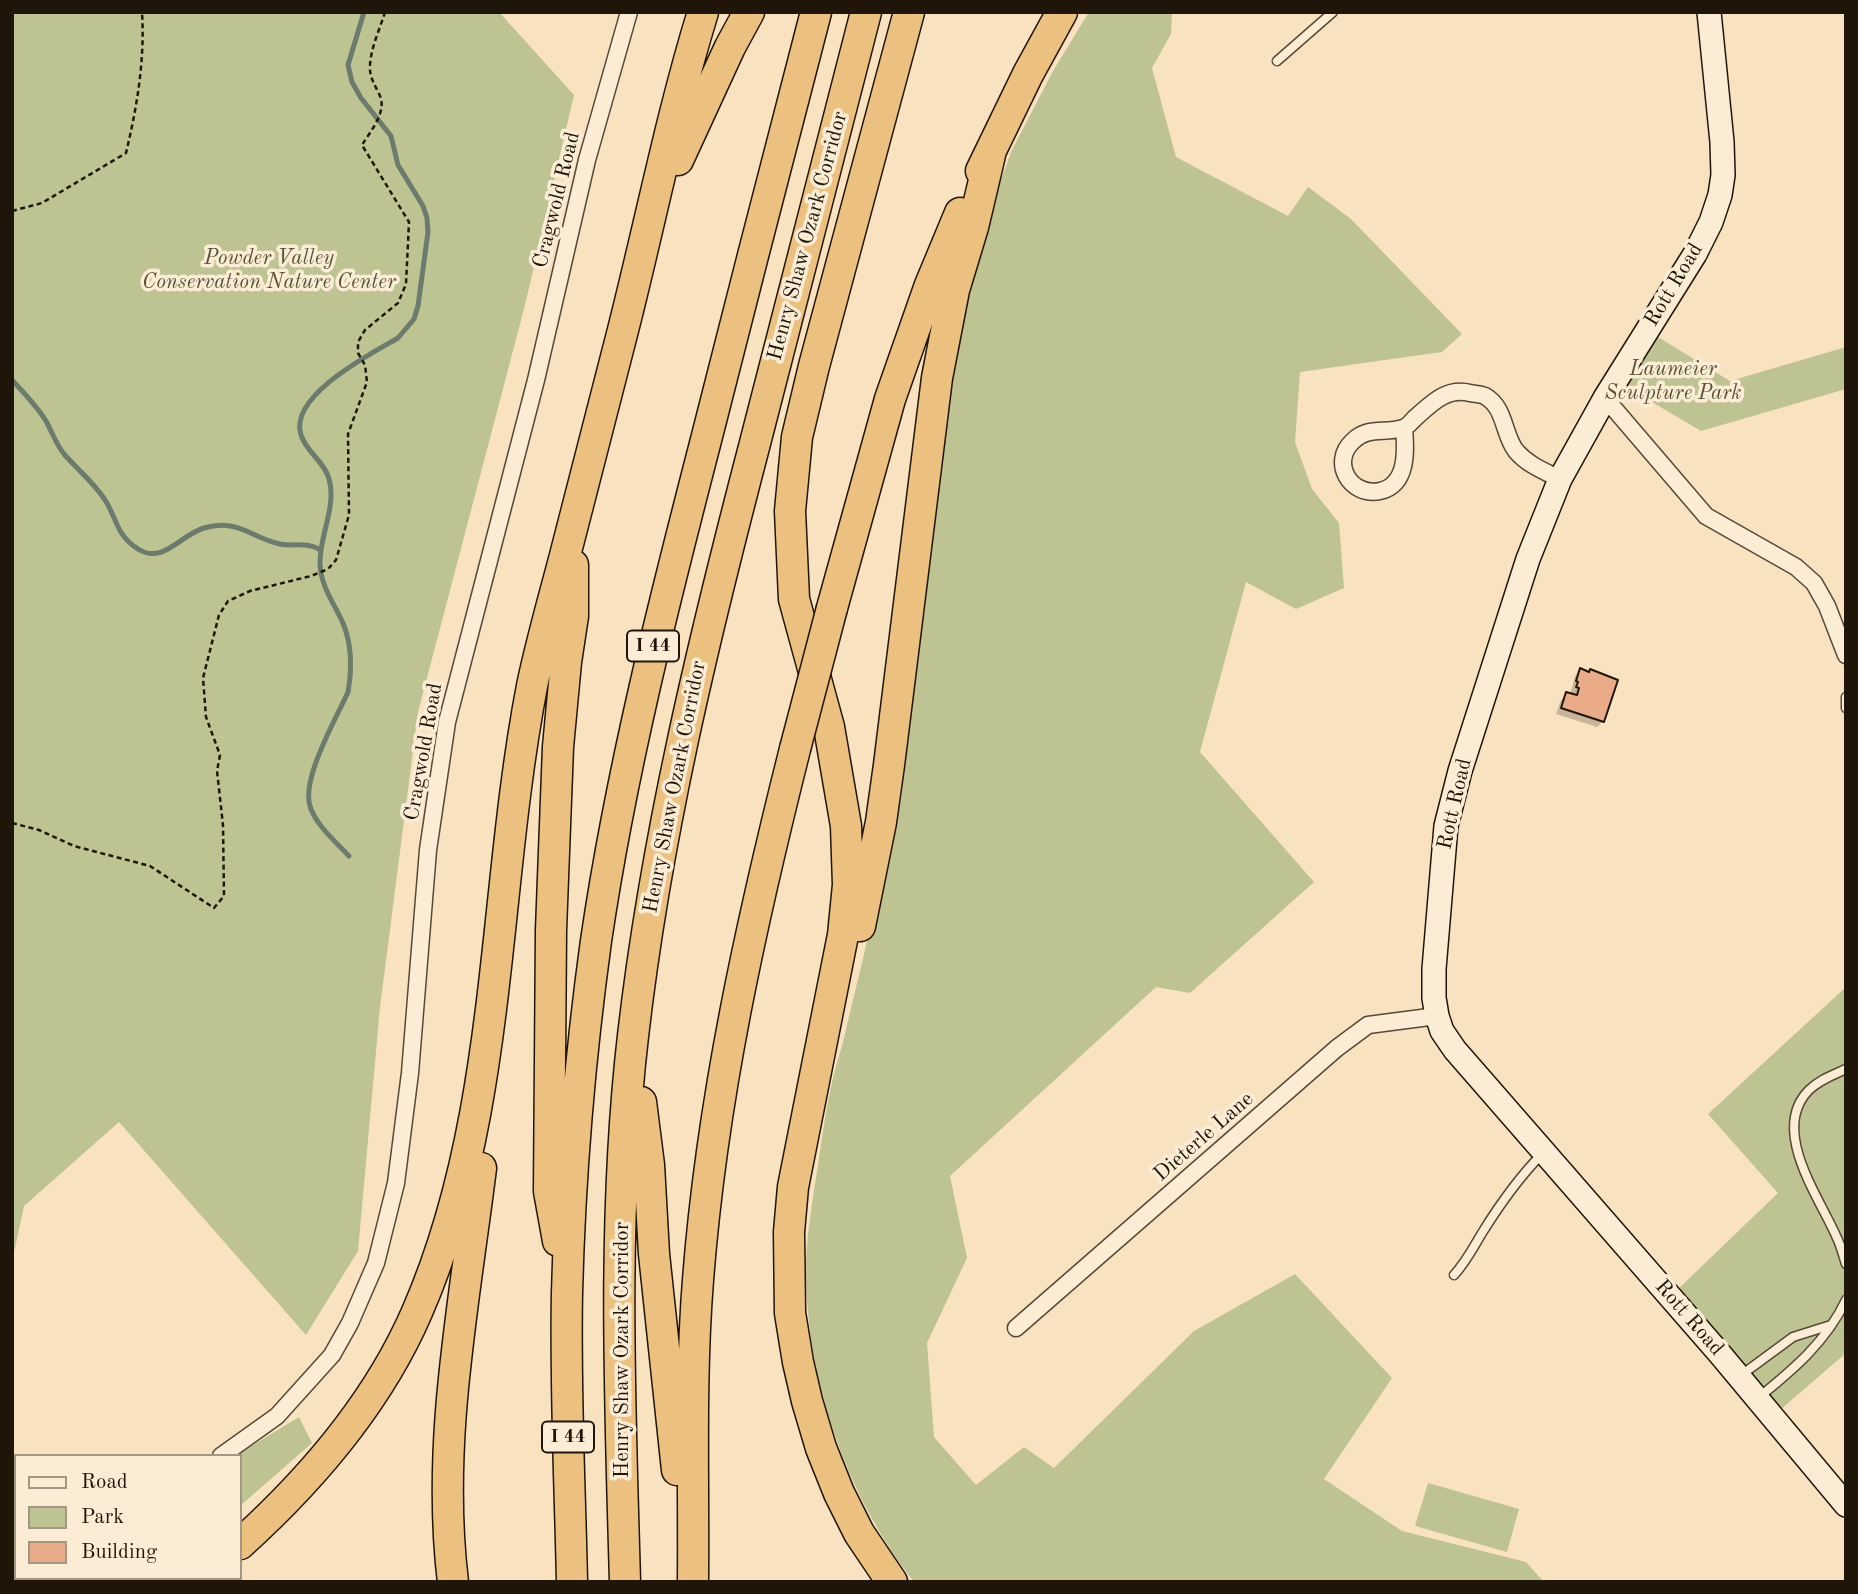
<!DOCTYPE html>
<style>
body{margin:0}
#map{position:relative;width:1858px;height:1594px;overflow:hidden;background:#f9e2c0;font-family:"Old Standard TT",serif}
canvas{display:block}
.frame{position:absolute;inset:0;border:14px solid #1f1609;pointer-events:none}
.legend{position:absolute;left:14px;top:1454px;width:228px;height:126px;box-sizing:border-box;background:#fbecd6;border:2px solid #a39684;margin:0;padding:9px 12px;list-style:none;font-size:21px;color:#1f1609}
.legend li{display:flex;align-items:center;gap:14px;height:35px}
.legend b{width:35px;border:2px solid #a39684}
</style>
<div id="map">
<canvas width="1858" height="1594"></canvas>
<div class="frame"></div>
<ul class="legend">
<li><b style="height:9px;background:#fbecd6"></b>Road</li>
<li><b style="height:19px;background:#bec392"></b>Park</li>
<li><b style="height:19px;background:#e9ab88"></b>Building</li>
</ul>
</div>
<script>
const context = document.querySelector('canvas').getContext('2d');
context.lineJoin = 'round';
function fill(path, color) { context.fillStyle = color; context.fill(path, 'evenodd'); }
function strokePath(path, color, width, dash) { context.strokeStyle = color; context.lineWidth = width; context.lineCap = dash ? 'butt' : 'round'; context.setLineDash(dash || []); context.stroke(path); }
function drawText(font, color, halo, rows, align = 'center') {
  context.font = font + ' "Old Standard TT",serif'; context.lineWidth = 7; context.setLineDash([]); context.textBaseline = 'middle'; context.strokeStyle = halo; context.fillStyle = color; for (const [text, x, y, turn = 0] of rows) {
    context.save(); context.translate(x, y); context.rotate((+turn || 0) * Math.PI / 180); context.textAlign = isNaN(turn) ? turn : align; if (halo) context.strokeText(text, 0, 0); context.fillText(text, 0, 0); context.restore();
  }
}
const green = new Path2D(`
 M 12,12 L 499,12 L 574,95 L 525,305 L 418,712 L 380,1007 L 358,1251 L 306,1335 L 119,1122 L 24,1206 L 12,1262 Z
 M 1089,12 L 1172,12 L 1171,34 L 1152,68 L 1176,157 L 1288,216 L 1308,187 L 1351,219 L 1462,334 L 1442,352 L 1300,372 L 1295,442 L 1312,489 L 1339,523 L 1344,588 L 1296,609 L 1246,582 L 1200,752 L 1314,882 L 1190,993 L 1156,987 L 950,1176 L 967,1258 L 927,1343 L 934,1437 L 976,1485 L 1024,1447 L 1054,1468 L 1194,1331 L 1295,1274 L 1392,1378 L 1324,1479 L 1402,1531 L 1526,1562 L 1544,1582 L 914,1582 C 846,1495 805,1376 806,1265 C 807,1232 813,1198 818,1165 C 824,1125 829,1085 842,1046 L 901,800 L 958,324 L 982,234 L 1011,152 L 1053,71 Z
 M 1653,334 L 1730,381 L 1846,347 L 1846,389 L 1701,431 L 1623,385 Z
 M 1846,987 L 1846,1353 L 1780,1410 L 1676,1291 L 1778,1193 L 1708,1114 Z
 M 299,1417 L 312,1443 L 240,1506 L 240,1456 L 235,1456 Z
 M 1428,1483 L 1519,1509 L 1507,1552 L 1415,1526 Z
 M 12,1530 L 16,1530 L 16,1578 L 146,1578 L 139,1582 L 12,1582 Z`);
const shadow = new Path2D(`
 M 1580,670 L 1603,721 L 1597,727 L 1556,714 L 1561,700 L 1567,694 L 1570,695 L 1575,676 Z`);
const stream = new Path2D(`
 M 12,380 C 24,393 37,406 46,421 C 52,432 56,444 64,454 C 77,469 92,481 103,497 C 117,516 115,535 138,549 C 163,565 180,535 204,528 C 237,518 252,538 280,544 C 296,547 304,541 321,550
 M 349,856 C 336,842 318,827 311,809 C 299,782 336,719 348,692 C 352,669 352,645 343,623 C 334,603 321,587 320,564 C 319,536 337,507 329,479 C 325,462 306,452 301,435 C 288,396 372,353 398,338 L 414,319 L 418,306 L 428,232 L 427,218 L 423,206 L 398,165 L 391,136 L 361,98 L 352,82 L 348,65 L 364,12`);
const building = new Path2D(`
 M 1580,668 L 1589,672 L 1590,669 L 1618,680 L 1604,722 L 1561,708 L 1566,692 L 1577,695 L 1579,688 L 1576,687 L 1578,682 L 1576,681 Z`);
const path = new Path2D(`
 M 12,211 L 42,203 L 126,153 C 137,107 145,60 142,12
 M 12,823 L 39,830 L 74,846 L 150,866 L 214,908 L 224,896 L 223,825 L 217,771 L 220,755 L 206,717 L 203,678 L 219,615 L 228,601 L 250,591 L 311,576 L 328,569 L 336,560 L 349,515 L 348,434 L 367,382 L 365,365 L 358,353 L 358,342 L 365,330 L 398,303 L 406,284 L 409,222 L 362,145 C 370,132 387,112 380,96 C 375,85 369,77 370,65 C 371,47 380,29 385,12`);
const lane = new Path2D(`
 M 1277,61 L 1333,12
 M 1846,697 L 1846,708
 M 1846,1069 C 1833,1075 1819,1080 1809,1090 C 1769,1130 1820,1198 1837,1238 C 1841,1246 1843,1255 1846,1264
 M 1454,1275 C 1466,1262 1473,1248 1482,1233 C 1500,1204 1519,1177 1543,1153
 M 1740,1376 L 1793,1337 L 1831,1325
 M 1758,1398 C 1794,1369 1826,1342 1846,1300`);
const street = new Path2D(`
 M 1605,398 L 1706,516 L 1796,567 L 1814,583 L 1827,606 L 1846,655
 M 1404,428 C 1406,450 1408,485 1380,491 C 1350,497 1330,462 1353,441 C 1368,426 1385,434 1403,428 C 1407,427 1412,421 1415,418 C 1431,404 1446,387 1470,393 C 1474,394 1481,394 1485,396 C 1506,408 1503,435 1516,451 C 1528,465 1544,471 1560,479
 M 1016,1328 L 1337,1048 L 1368,1025 L 1437,1016
 M 221,1456 L 277,1416 L 332,1355 L 350,1323 L 376,1263 L 396,1183 L 410,1073 L 428,850 L 447,722 L 536,380 L 587,160 L 629,12
 M 12,1515 L 16,1515`);
const secondary = new Path2D(`
 M 1709,12 L 1722,142 L 1723,175 L 1720,195 L 1711,222 L 1695,254 L 1605,398 L 1560,479 L 1528,559 L 1460,771 L 1446,826 L 1434,969 L 1434,998 L 1437,1016 L 1442,1031 L 1455,1050 L 1720,1354 L 1846,1505`);
const highway = new Path2D(`
 M 678,160 L 730,47 L 749,12
 M 981,171 L 1028,74 L 1062,12
 M 832,608 L 890,399 L 930,285 L 960,213
 M 860,926 L 881,822 L 889,765 L 937,378 L 954,290 L 973,227 L 990,155
 M 641,1102 L 649,1165 L 654,1254 L 677,1470
 M 558,1241 L 549,1191 L 551,930 L 558,747 L 566,662 L 573,616 L 573,565
 M 240,1544 C 312,1479 378,1402 417,1312 C 503,1115 492,894 532,686 C 542,638 556,591 568,544 C 587,472 605,401 623,330 C 650,224 671,116 703,12
 M 191,1582 L 196,1578
 M 453,1582 C 436,1444 464,1305 481,1168
 M 572,1582 C 570,1486 565,1389 567,1293 C 570,1176 580,1057 596,941 C 621,771 663,606 706,440 C 742,297 779,155 816,12
 M 625,1582 C 620,1401 612,1217 633,1036 C 656,836 703,642 754,447 C 791,302 829,157 866,12
 M 693,1582 C 694,1481 690,1380 698,1280 C 712,1099 751,924 795,749
 M 892,1582 L 859,1533 L 839,1493 L 821,1448 L 807,1401 L 798,1362 L 790,1313 L 789,1232 L 793,1187 L 843,935 L 848,885 L 846,826 L 829,727 L 794,599 L 790,511 L 797,437 L 814,366 L 909,12`);
const highwayBridge = new Path2D(`
 M 795,749 L 832,608`);
const shields = [
 [653,646,52],
 [568,1437,52]
];
const shieldNames = [
 ["I 44",653,646],
 ["I 44",568,1437]
];
const streetNames = [
 ["Cragwold Road",557,200,-76],
 ["Henry Shaw Ozark Corridor",808,236,-75],
 ["Rott Road",1674,285,-59],
 ["Cragwold Road",424,752,-80],
 ["Henry Shaw Ozark Corridor",675,787,-79],
 ["Rott Road",1455,804,-77],
 ["Dieterle Lane",1204,1137,-41],
 ["Rott Road",1689,1318,49],
 ["Henry Shaw Ozark Corridor",622,1350,-90]
];
const parkNames = [
 ["Powder Valley",269,258],
 ["Conservation Nature Center",269,282],
 ["Laumeier",1673,369],
 ["Sculpture Park",1673,393]
];
fill(green, '#bec392');
fill(shadow, '#0003');
strokePath(stream, '#6b7b6d', 5);
fill(building, '#e9ab88');
strokePath(building, '#1f1609', 2);
strokePath(lane, '#564937', 11);
strokePath(street, '#564937', 19);
strokePath(secondary, '#1f1609', 26);
strokePath(highway, '#1f1609', 33);
strokePath(path, '#1f1609', 2.5, [5, 3.5]);
strokePath(lane, '#fbecd6', 8);
strokePath(street, '#fbecd6', 16);
strokePath(secondary, '#fbecd6', 23);
strokePath(highway, '#ecc180', 30);
strokePath(highwayBridge, '#1f1609', 33, []);
strokePath(highwayBridge, '#ecc180', 30);
for (const [x, y, w] of shields) { const box = new Path2D(); box.roundRect(x - w / 2, y - 15.5, w, 31, 5); context.fillStyle = '#fbecd6'; context.fill(box); strokePath(box, '#1f1609', 2); }
drawText('bold 19px', '#1f1609', null, shieldNames);
drawText('21px', '#1f1609', '#fbecd6', streetNames);
drawText('italic 21px', '#575339', '#fbecd6', parkNames);
</script>
